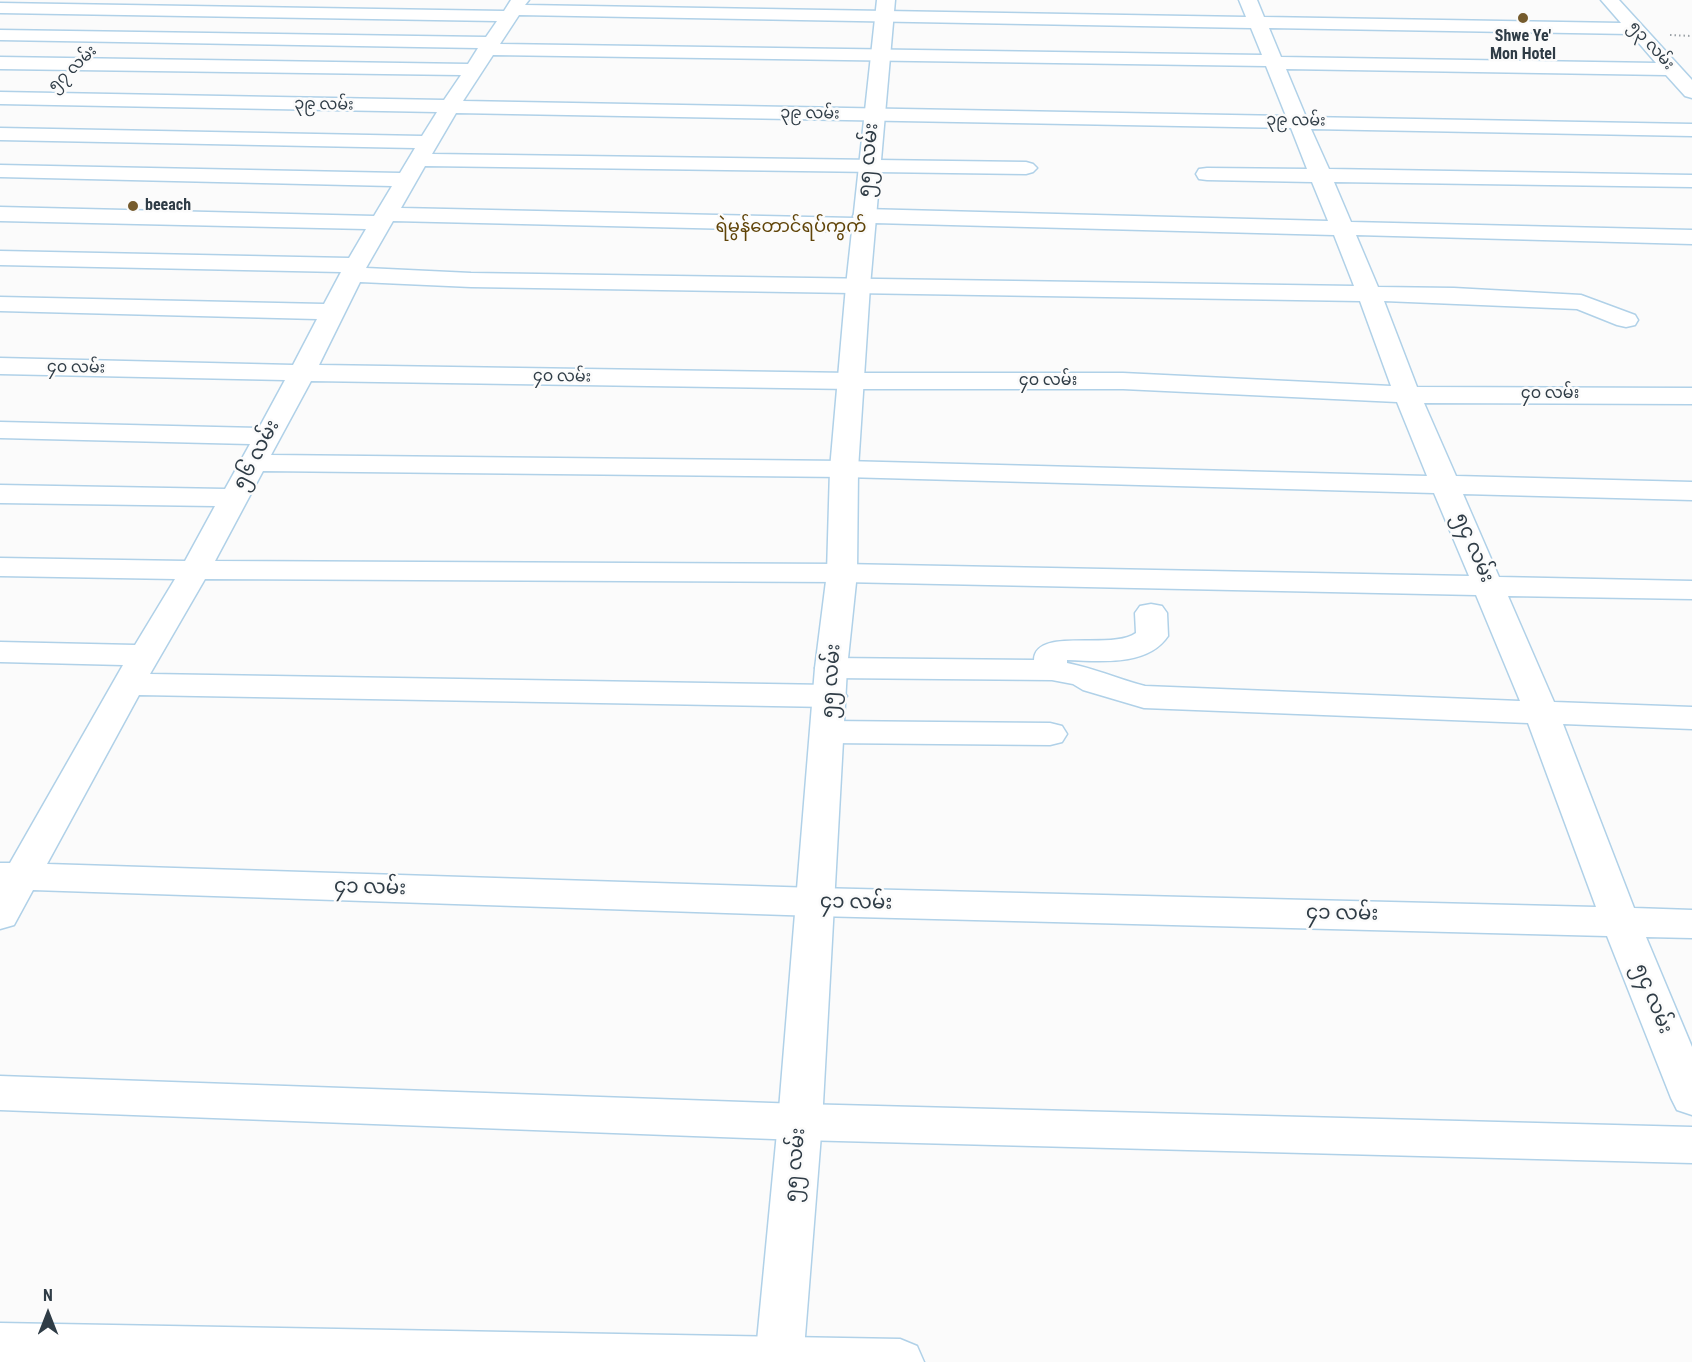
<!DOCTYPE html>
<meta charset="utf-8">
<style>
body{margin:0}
#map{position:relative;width:1692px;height:1362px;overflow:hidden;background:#fbfbfb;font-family:"Roboto Condensed",sans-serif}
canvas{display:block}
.north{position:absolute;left:18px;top:1284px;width:60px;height:60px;-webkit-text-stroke:4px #fbfbfb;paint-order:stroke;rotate:0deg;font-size:16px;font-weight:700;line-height:24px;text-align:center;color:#2f3c46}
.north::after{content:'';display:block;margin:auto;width:21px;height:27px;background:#2f3c46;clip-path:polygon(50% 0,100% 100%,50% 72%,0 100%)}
</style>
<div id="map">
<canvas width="1692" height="1362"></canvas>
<div class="north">N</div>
</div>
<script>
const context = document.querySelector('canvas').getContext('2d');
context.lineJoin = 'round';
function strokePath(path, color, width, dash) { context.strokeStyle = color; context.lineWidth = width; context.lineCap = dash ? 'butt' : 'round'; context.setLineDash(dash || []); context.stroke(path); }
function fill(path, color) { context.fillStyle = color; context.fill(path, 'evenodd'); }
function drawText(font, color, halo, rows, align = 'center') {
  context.font = font + ' "Roboto Condensed","Noto Sans Myanmar",sans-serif'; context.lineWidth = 5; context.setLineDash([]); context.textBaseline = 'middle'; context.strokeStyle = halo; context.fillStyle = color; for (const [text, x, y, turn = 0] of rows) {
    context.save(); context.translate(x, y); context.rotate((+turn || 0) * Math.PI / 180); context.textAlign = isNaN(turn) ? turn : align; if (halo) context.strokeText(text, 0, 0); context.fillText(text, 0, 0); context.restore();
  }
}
const path = new Path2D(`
 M 1670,35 L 1692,36`);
const minor = new Path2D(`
 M 511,0 L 529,0 L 525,5 L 1246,17 L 1239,0 L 1257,0 L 1264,17 L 1621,23 L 1601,0 L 1619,0 L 1692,80 L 1692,98 L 1685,96 L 1666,75 L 1286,69 L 1306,117 L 1692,124 L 1692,136 L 1311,129 L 1329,169 L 1692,175 L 1692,187 L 1334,182 L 1351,222 L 1692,230 L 1692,244 L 1356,235 L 1378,287 L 1454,288 L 1581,295 L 1635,315 L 1638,320 L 1635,325 L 1626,327 L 1617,325 L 1577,309 L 1384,301 L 1417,387 L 1692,388 L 1692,404 L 1424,403 L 1456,476 L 1692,482 L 1692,500 L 1463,494 L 1499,577 L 1692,581 L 1692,599 L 1508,596 L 1554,702 L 1692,707 L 1692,729 L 1563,724 L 1634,908 L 1692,910 L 1692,938 L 1646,937 L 1692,1047 L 1692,1115 L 1677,1110 L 1671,1098 L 1607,936 L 816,916 L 33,890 L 14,925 L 0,929 L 0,863 L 10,863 L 123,665 L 0,662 L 0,642 L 135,645 L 175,579 L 0,576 L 0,558 L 185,561 L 215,506 L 0,503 L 0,485 L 225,489 L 250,444 L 0,438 L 0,422 L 259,428 L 285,380 L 0,374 L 0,358 L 293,365 L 317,319 L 0,311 L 0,297 L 324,304 L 341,272 L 0,265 L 0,251 L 349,258 L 366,229 L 0,221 L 0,207 L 374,216 L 392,186 L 0,177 L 0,165 L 400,173 L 415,148 L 0,140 L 0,128 L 422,136 L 437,112 L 0,104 L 0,92 L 444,100 L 461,75 L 0,69 L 0,57 L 468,64 L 478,48 L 0,40 L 0,30 L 486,37 L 497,21 L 0,13 L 0,3 L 504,11 ZM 519,15 L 1251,28 L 1262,55 L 500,44 ZM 1269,28 L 1631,34 L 1656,63 L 1281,57 ZM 493,55 L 1266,66 L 1286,116 L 463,101 ZM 456,113 L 1291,128 L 1307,169 L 1207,168 L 1199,169 L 1196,174 L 1199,179 L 1207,180 L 1312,182 L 1328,221 L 864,209 L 856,211 L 853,216 L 854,218 L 401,208 L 425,166 L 1026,174 L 1033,172 L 1037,168 L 1033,164 L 1026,162 L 432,154 ZM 393,221 L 864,232 L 872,230 L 875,225 L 874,223 L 1334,235 L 1354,286 L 471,273 L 366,268 ZM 360,282 L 471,287 L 1360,301 L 1391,386 L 1123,373 L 851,373 L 319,365 ZM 311,381 L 851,389 L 1123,389 L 1397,402 L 1427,476 L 844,461 L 271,455 ZM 263,471 L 844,477 L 1434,493 L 1469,576 L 842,564 L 215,561 ZM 205,579 L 842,582 L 1476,595 L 1520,701 L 1145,686 C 1118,679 1094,668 1067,663 L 1067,660 C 1100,661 1147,667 1168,636 L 1167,613 L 1162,606 L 1151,604 L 1140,606 L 1135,613 L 1136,633 C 1112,651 1035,626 1034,660 L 831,658 L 819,661 L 815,668 L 819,675 L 831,678 L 1052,680 L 1073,684 L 1083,690 L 1144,708 L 1528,723 L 1596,907 L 816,888 L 47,864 L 139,695 L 830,707 L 842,703 L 847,696 L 842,689 L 830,685 L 150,674 Z
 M 828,721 L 1050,723 L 1062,726 L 1067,734 L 1062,742 L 1050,745 L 828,743 L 816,740 L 811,732 L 816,724 Z
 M 0,1076 L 800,1104 L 1692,1127 L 1692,1163 L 800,1140 L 0,1110 Z
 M 0,1323 L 900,1339 L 917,1346 L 924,1362 L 0,1362 Z`);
const major = new Path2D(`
 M 877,0 L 895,0 L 870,286 L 858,469 L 857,573 L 847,668 L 822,1122 L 803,1362 L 755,1362 L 778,1122 L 815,668 L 827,573 L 830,469 L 846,286 Z`);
const markers = [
 [1523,18,6,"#755b2d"],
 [133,206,6,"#755b2d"]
];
const farPoinames = [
 ["Shwe Ye'",1523,37],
 ["Mon Hotel",1523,55],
 ["beeach",145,206,"left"]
];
const farStreetnames = [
 ["၅၃ လမ်း",1651,46,48],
 ["၅၇ လမ်း",73,69,-43],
 ["၃၉ လမ်း",324,105,1],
 ["၃၉ လမ်း",810,114,1],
 ["၃၉ လမ်း",1296,121,1],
 ["၄၀ လမ်း",76,368,1],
 ["၄၀ လမ်း",562,377,1],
 ["၄၀ လမ်း",1048,381],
 ["၄၀ လမ်း",1550,394]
];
const farQuarternames = [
 ["ရဲမွန်တောင်ရပ်ကွက်",791,227]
];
const streetNames = [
 ["၅၅ လမ်း",869,160,-85],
 ["၅၆ လမ်း",257,455,-62],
 ["၅၄ လမ်း",1473,548,67],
 ["၅၅ လမ်း",832,681,-86],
 ["၄၁ လမ်း",370,888,2],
 ["၄၁ လမ်း",856,903,1],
 ["၄၁ လမ်း",1342,914,1],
 ["၅၄ လမ်း",1652,999,68],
 ["၅၅ လမ်း",796,1165,-85]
];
strokePath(minor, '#b0d1e8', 3);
strokePath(major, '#b0d1e8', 3);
strokePath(path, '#9ca2a7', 2, [1.5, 3]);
fill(minor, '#fff');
fill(major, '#fff');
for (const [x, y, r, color] of markers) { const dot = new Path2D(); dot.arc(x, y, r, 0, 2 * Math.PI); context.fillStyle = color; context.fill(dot); strokePath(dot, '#fbfbfb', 2); }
drawText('bold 16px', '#2f3c46', '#fbfbfb', farPoinames);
drawText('16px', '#2f3c46', '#fbfbfb', farStreetnames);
drawText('18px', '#604408', '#fbfbfb', farQuarternames);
drawText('20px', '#2f3c46', '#fbfbfb', streetNames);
</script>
